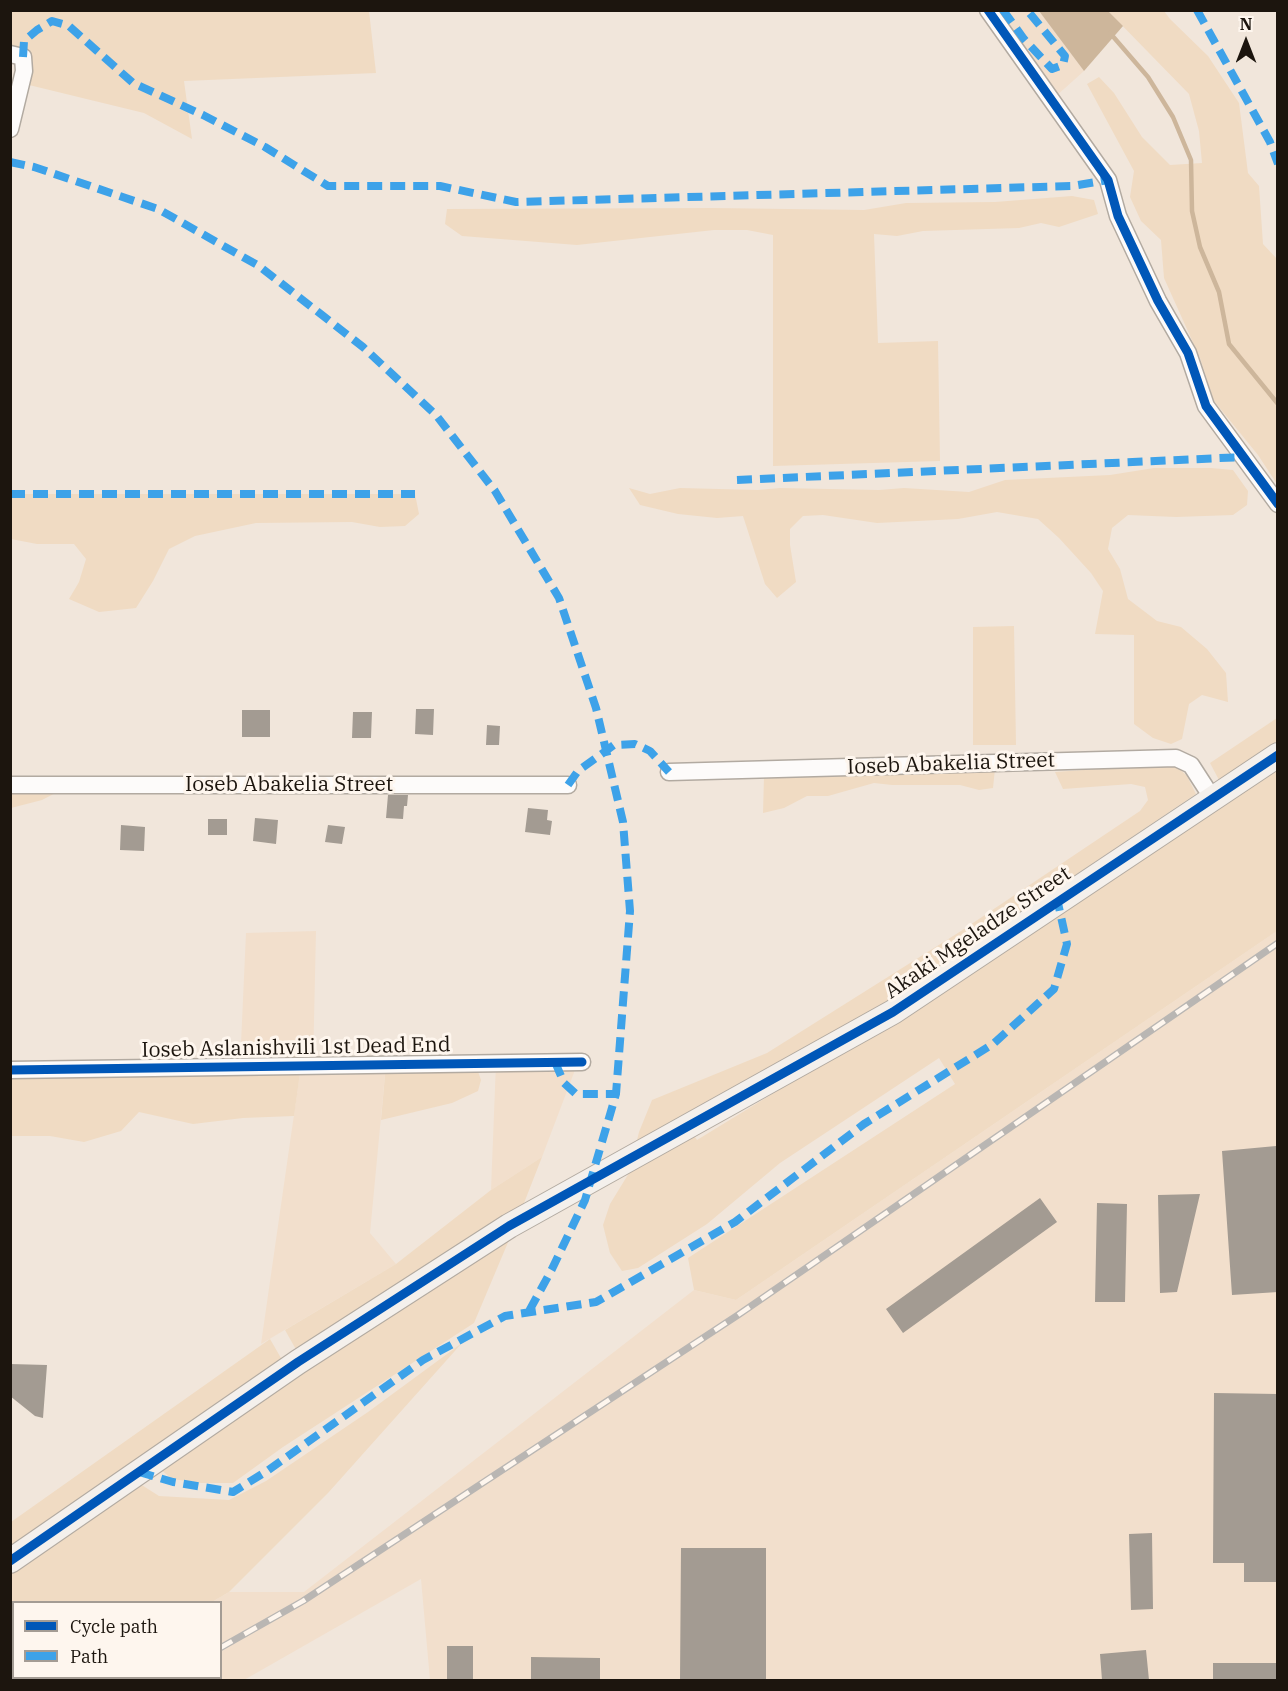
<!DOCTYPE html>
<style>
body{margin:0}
#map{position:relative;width:1288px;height:1691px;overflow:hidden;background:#f1e6db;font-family:"IBM Plex Serif",serif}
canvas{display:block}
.frame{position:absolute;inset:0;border:12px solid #1c150e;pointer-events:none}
.legend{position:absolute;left:12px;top:1601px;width:210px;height:78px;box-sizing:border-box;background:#fef6ee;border:2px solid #a49c94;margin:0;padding:8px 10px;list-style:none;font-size:18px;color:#1c150e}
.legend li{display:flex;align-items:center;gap:12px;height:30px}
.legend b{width:30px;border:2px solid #a49c94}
.north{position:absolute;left:1216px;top:12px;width:60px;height:60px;-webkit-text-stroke:4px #fef6ee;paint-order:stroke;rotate:0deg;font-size:16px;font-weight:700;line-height:24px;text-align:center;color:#1c150e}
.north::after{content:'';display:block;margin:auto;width:21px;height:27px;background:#1c150e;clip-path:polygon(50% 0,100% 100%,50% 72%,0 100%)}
</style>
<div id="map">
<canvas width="1288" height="1691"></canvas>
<div class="frame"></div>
<ul class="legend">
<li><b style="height:8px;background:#0057b8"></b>Cycle path</li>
<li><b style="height:8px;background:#3da2e9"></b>Path</li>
</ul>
<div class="north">N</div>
</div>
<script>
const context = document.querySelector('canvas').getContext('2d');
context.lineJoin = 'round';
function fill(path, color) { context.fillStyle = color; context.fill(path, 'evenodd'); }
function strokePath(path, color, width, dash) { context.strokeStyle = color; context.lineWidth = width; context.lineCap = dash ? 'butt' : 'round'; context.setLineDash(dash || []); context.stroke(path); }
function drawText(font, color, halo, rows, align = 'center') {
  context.font = font + ' "IBM Plex Serif",serif'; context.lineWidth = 6; context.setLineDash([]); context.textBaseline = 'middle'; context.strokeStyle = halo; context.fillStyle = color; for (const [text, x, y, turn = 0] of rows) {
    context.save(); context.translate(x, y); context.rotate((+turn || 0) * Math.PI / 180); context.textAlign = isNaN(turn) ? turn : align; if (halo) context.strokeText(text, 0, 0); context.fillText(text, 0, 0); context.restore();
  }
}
const built = new Path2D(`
 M 978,11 L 1039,11 L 1084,71 L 1045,106 Z
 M 316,931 L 313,1065 L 386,1064 L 370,1233 L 396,1264 L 261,1344 L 301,1066 L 240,1066 L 246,933 Z
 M 1277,931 L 1277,1680 L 430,1680 L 421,1579 L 244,1680 L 92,1680 L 97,1678 L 220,1678 L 220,1602 L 212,1602 L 229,1592 L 304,1592 L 694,1290 L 736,1300 Z
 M 578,1062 L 542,1157 L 491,1190 L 496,1063 Z`);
const green = new Path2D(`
 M 10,11 L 369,11 L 376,73 L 184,81 L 192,139 L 144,113 L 29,85 L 31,56 L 11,45 Z
 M 1108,11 L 1164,11 L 1170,19 L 1208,56 L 1239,103 L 1248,173 L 1259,186 L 1263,244 L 1277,259 L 1277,484 L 1258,455 L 1214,401 L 1200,358 L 1164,278 L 1161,240 L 1141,221 L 1130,197 L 1134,171 L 1087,84 L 1099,77 L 1114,93 L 1142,137 L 1170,165 L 1202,163 L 1199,131 L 1189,94 Z
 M 1072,196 L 1094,200 L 1098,214 L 1059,227 L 1041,223 L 1019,228 L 923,231 L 897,236 L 874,234 L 878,343 L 938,341 L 940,461 L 773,466 L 773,235 L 747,230 L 714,230 L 577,245 L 462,236 L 445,224 L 447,209 L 712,208 L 864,210 L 906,203 L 995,202 Z
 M 1154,468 L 1211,468 L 1233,470 L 1248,491 L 1247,505 L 1233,515 L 1176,517 L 1128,515 L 1112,528 L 1108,549 L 1120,569 L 1128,599 L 1157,621 L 1181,627 L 1207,649 L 1226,673 L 1228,702 L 1202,695 L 1189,704 L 1182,739 L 1171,744 L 1153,738 L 1134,724 L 1134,635 L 1095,634 L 1103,591 L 1091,573 L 1059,538 L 1038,519 L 997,512 L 958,519 L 877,523 L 823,515 L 803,516 L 790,529 L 790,545 L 796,582 L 777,598 L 765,584 L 743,516 L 717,518 L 678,514 L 640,505 L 629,488 L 650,494 L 680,488 L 758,490 L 780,488 L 879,490 L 904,488 L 969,492 L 1005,480 L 1110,475 Z
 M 11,494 L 415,494 L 419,514 L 405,526 L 380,527 L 352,522 L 256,523 L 195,536 L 169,549 L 153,581 L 136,608 L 99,612 L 69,599 L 79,582 L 86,559 L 74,544 L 37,544 L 11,539 Z
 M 1014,626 L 1016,745 L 973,745 L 973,627 Z
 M 1277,718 L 1277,741 L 1219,780 L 1210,763 Z
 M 1155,765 L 1177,766 L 1187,776 L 1196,794 L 864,1017 L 682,1118 L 697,1140 L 973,971 L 1277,767 L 1277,931 L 736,1300 L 694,1290 L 688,1258 L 955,1084 L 939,1058 L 780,1163 L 707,1224 L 638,1268 L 622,1271 L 610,1253 L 603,1225 L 610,1204 L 629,1173 L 639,1132 L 652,1100 L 767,1053 L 961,931 L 1140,811 L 1148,800 L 1145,787 L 1131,784 L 1063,789 L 1055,772 Z
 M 995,769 L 993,788 L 979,790 L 960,785 L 892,785 L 874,783 L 828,796 L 807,796 L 784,808 L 763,813 L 764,776 Z
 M 11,785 L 71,785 L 42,800 L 11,808 Z
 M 475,1063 L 481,1080 L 478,1091 L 452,1103 L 381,1120 L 386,1064 Z
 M 301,1066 L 294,1116 L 243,1118 L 193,1124 L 139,1112 L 121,1131 L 84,1142 L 50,1136 L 11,1136 L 10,1070 Z
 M 542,1157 L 517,1221 L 474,1323 L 283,1447 L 233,1483 L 201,1483 L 172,1479 L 160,1469 L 298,1353 L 285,1330 L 396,1264 L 491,1190 Z
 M 270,1339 L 285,1365 L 11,1551 L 11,1522 Z
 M 462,1343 L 328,1493 L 229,1592 L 212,1602 L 14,1602 L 14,1678 L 97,1678 L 92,1680 L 11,1680 L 10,1570 L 137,1482 L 159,1496 L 229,1500 L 266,1481 L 368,1412 Z`);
const water = new Path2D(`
 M 1039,11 L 1108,11 L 1123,26 L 1084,71 Z`);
const stream = new Path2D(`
 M 1110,33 L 1148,77 L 1173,117 L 1191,160 L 1192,211 L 1200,247 L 1219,292 L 1229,344 L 1278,404`);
const building = new Path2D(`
 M 416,709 L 434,709 L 433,735 L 415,734 Z
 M 242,710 L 270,710 L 270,737 L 242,737 Z
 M 353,712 L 372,712 L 371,738 L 352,738 Z
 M 487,725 L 500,726 L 499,745 L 486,745 Z
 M 388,795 L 408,795 L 407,806 L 404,806 L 403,819 L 386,818 Z
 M 528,808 L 548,810 L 547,820 L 552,821 L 550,835 L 525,832 Z
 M 255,818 L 278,820 L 276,844 L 253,841 Z
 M 208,819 L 227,819 L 227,835 L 208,835 Z
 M 121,825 L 145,827 L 144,851 L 120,850 Z
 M 328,825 L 345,827 L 342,844 L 325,842 Z
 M 1276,1146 L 1278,1171 L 1278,1292 L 1232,1295 L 1222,1151 Z
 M 1200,1194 L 1177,1292 L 1160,1293 L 1158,1195 Z
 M 1040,1198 L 1057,1222 L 903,1333 L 886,1309 Z
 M 1097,1203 L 1127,1204 L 1125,1302 L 1095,1302 Z
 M 10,1364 L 47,1365 L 43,1418 L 35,1416 L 10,1396 Z
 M 1214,1393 L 1278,1394 L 1278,1582 L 1244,1582 L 1244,1563 L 1213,1563 Z
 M 1152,1533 L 1153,1609 L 1131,1610 L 1129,1534 Z
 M 681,1548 L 766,1548 L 766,1680 L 680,1680 Z
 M 447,1646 L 473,1646 L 473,1680 L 447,1680 Z
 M 1146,1650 L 1149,1680 L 1102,1680 L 1100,1654 Z
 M 531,1657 L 600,1658 L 600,1680 L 531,1680 Z
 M 1213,1663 L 1278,1663 L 1278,1680 L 1213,1680 Z`);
const street = new Path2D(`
 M 988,10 L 1108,180 L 1118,216 L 1158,301 L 1188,353 L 1206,406 L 1278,504
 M 10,54 L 23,57 L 24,71 L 10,129
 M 669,772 L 1176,758 L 1191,765 L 1213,799
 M 10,785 L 568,785
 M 10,1070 L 582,1062`);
const secondary = new Path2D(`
 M 10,1561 L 298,1362 L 509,1226 L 893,1012 L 1278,755`);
const rail = new Path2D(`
 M 220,1648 L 303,1601 L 738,1315 L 1278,943
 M 164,1680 L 169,1678`);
const quiet = new Path2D(`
 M 1003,10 L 1024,39 L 1052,69 L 1063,65 L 1065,56 L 1027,10
 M 1197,10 L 1270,142 L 1278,164
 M 23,57 L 24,41 L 37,30 L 52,21 L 69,26 L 133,83 L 203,115 L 265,147 L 328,186 L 440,186 L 516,202 L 1072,186 L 1108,180
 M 10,162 L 34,167 L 158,209 L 259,266 L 363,347 L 436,415 L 495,491 L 559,598 L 596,708 L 623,822 L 630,911 L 616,1094 L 585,1200 L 552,1269 L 528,1313
 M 737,480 L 1244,457
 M 10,494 L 415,494
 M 568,785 L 578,771 L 614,745 L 635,744 L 650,751 L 669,772
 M 555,1062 L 564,1083 L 576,1094 L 616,1094
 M 139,1472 L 173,1482 L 233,1492 L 267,1471 L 423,1360 L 505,1316 L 596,1302 L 735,1222 L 864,1124 L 993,1044 L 1054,989 L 1067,944 L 1058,903`);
const cycleway = new Path2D(`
 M 988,10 L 1108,180 L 1118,216 L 1158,301 L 1188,353 L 1206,406 L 1278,504
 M 10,1070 L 582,1062
 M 10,1561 L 298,1362 L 509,1226 L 893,1012 L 1278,755`);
const streetNames = [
 ["Ioseb Abakelia Street",951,764,-2],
 ["Ioseb Abakelia Street",289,785],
 ["Akaki Mgeladze Street",978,933,-34],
 ["Ioseb Aslanishvili 1st Dead End",296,1048,-1]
];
fill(built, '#f2dfcc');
fill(green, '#f0dbc3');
fill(water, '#cdb69b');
strokePath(stream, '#cdb69b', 4.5);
fill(building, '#a39b92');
strokePath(street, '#b2aaa1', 19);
strokePath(secondary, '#b2aaa1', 26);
strokePath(street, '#fdfbfa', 16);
strokePath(secondary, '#f4f0ec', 24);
strokePath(rail, '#b9b6b3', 7);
strokePath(rail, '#fef6ee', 4.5, [14]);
strokePath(quiet, '#3da2e9', 8, [15, 8]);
strokePath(cycleway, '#0057b8', 9);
drawText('21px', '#1c150e', '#fef6ee', streetNames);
</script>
